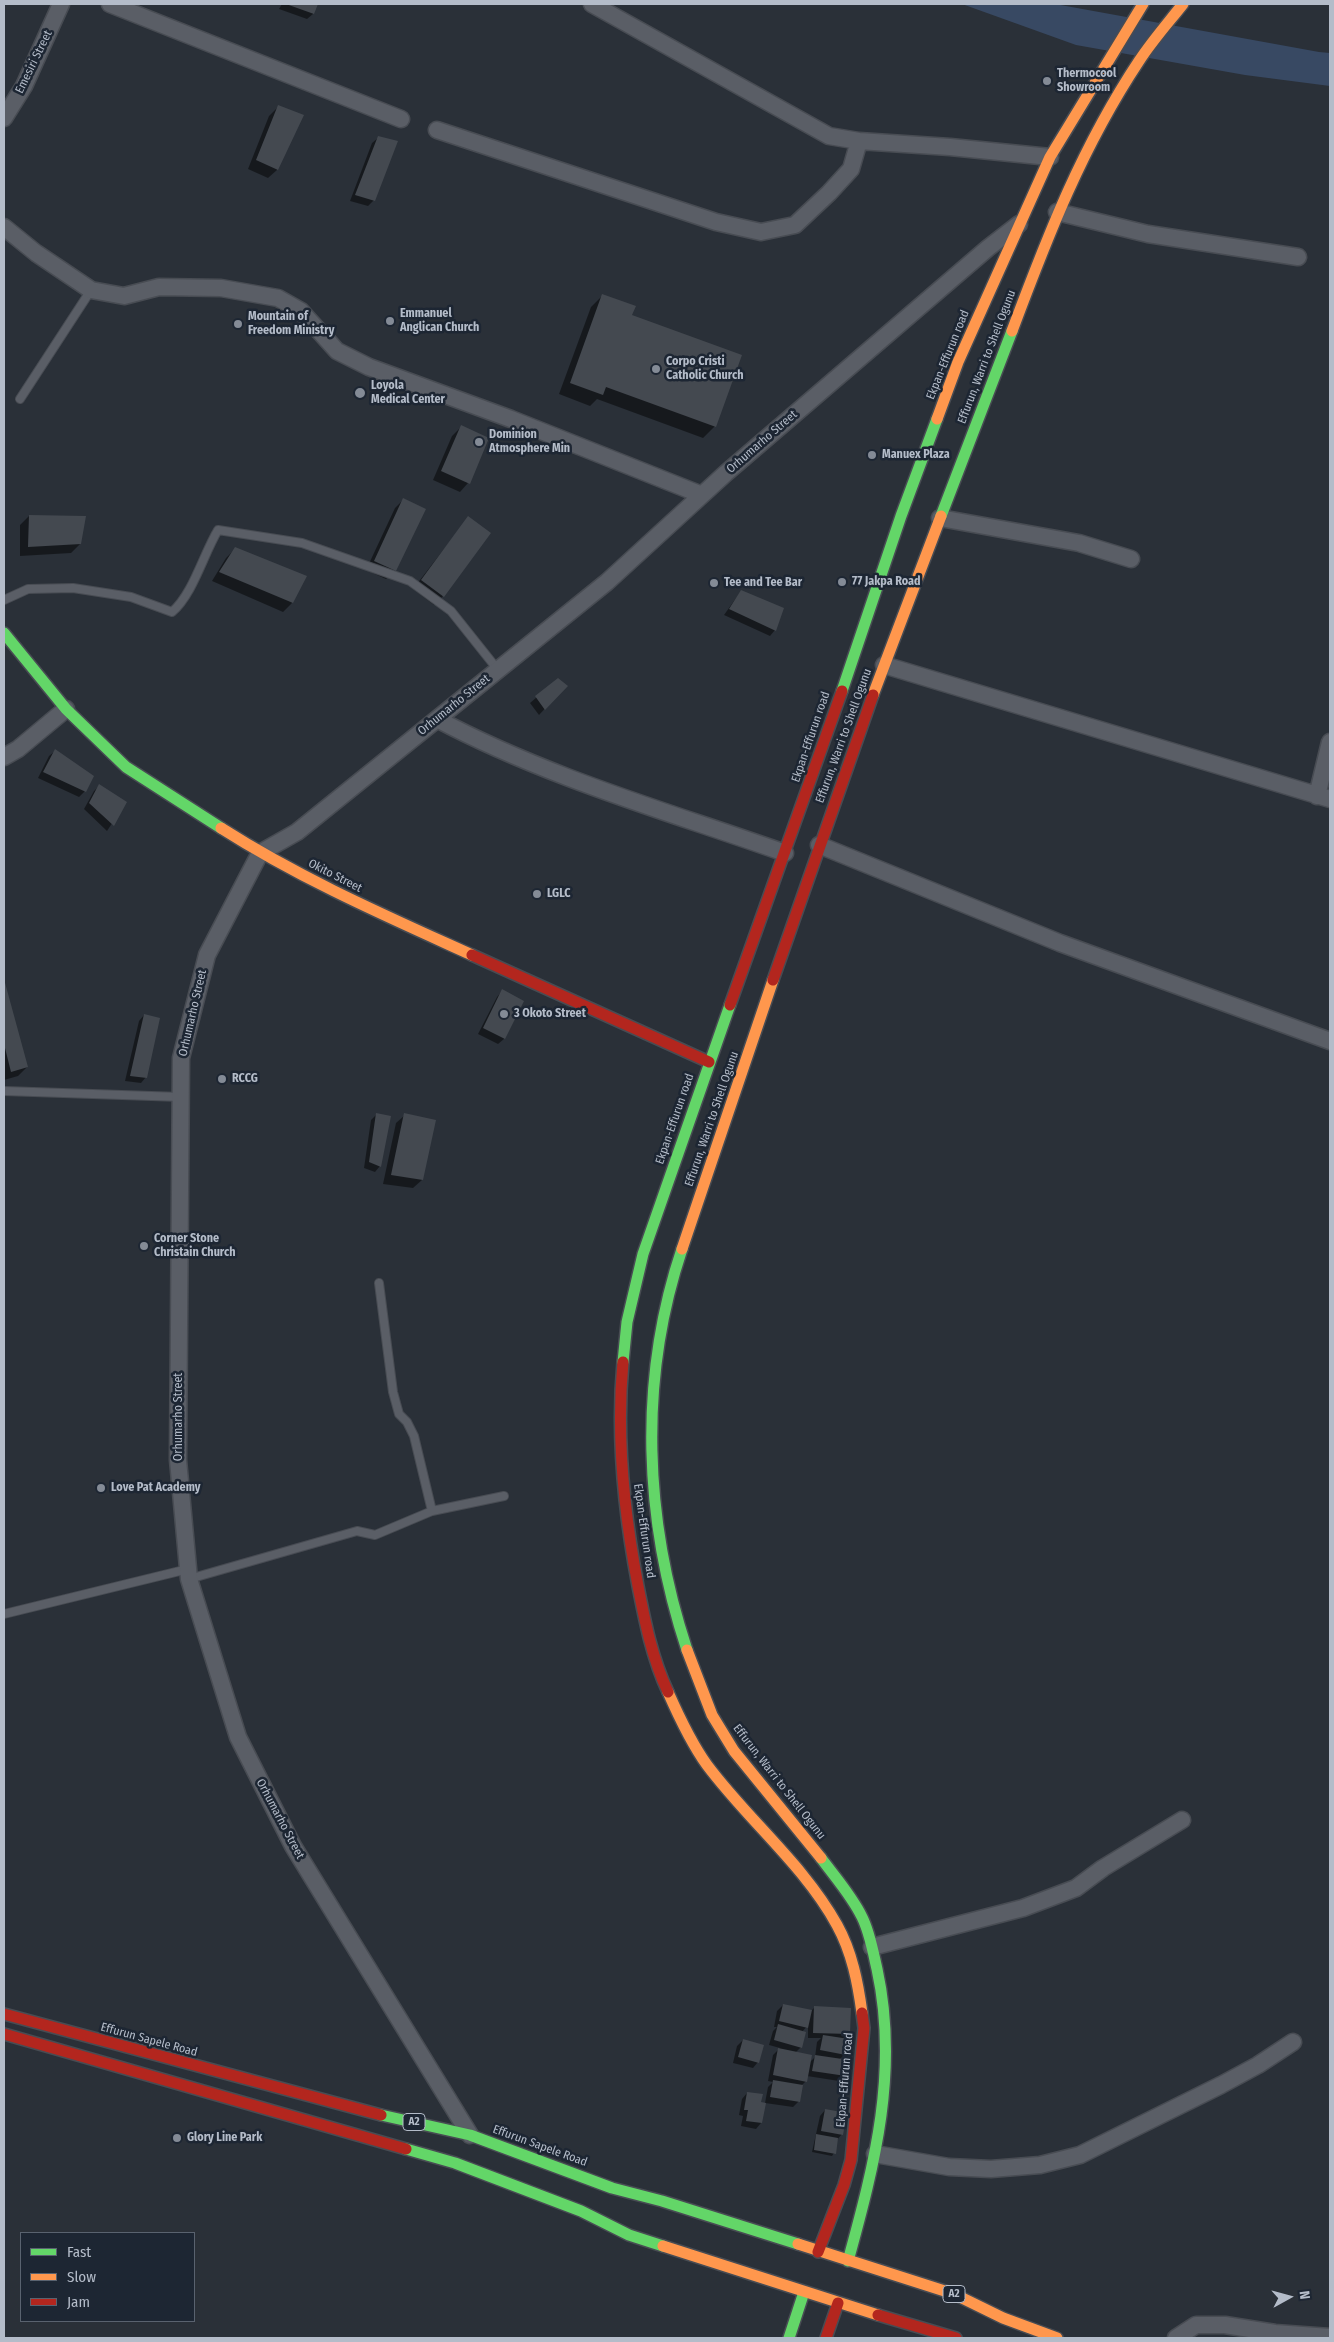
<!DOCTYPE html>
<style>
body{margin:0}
#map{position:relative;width:1334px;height:2342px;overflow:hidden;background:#2a3038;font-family:"Fira Sans Condensed",sans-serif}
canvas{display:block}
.frame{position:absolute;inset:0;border:5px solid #b4bcc9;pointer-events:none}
.legend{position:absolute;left:20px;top:2232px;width:175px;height:90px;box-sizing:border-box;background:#1d2633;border:1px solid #59626f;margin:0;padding:6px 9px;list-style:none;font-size:15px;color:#b4bcc9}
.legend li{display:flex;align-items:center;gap:10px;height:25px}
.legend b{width:25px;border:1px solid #59626f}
.north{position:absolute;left:1264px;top:2272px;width:50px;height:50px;-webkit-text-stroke:4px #1d2633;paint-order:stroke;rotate:83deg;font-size:14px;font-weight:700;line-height:20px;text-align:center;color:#b4bcc9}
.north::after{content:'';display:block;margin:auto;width:18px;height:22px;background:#b4bcc9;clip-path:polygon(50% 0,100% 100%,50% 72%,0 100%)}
</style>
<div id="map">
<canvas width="1334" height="2342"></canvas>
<div class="frame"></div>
<ul class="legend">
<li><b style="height:6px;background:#63d668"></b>Fast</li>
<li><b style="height:6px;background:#ff974d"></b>Slow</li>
<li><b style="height:6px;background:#b3261e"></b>Jam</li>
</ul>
<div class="north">N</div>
</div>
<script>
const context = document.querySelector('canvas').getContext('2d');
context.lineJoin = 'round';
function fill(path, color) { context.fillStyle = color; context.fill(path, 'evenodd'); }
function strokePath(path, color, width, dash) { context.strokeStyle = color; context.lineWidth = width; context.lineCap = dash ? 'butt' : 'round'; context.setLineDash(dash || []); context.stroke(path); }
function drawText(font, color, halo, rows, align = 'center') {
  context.font = font + ' "Fira Sans Condensed",sans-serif'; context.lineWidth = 5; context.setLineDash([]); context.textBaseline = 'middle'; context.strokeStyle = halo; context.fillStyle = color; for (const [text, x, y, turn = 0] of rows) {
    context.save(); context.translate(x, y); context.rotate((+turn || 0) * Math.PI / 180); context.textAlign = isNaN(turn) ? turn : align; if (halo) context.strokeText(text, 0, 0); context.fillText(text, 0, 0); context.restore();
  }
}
const water = new Path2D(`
 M 962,4 L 1055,4 L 1319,52 L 1330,53 L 1330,86 L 1245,75 L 1076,45 Z`);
const shadow = new Path2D(`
 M 282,4 L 316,4 L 313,14 L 307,19 L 279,9 Z
 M 278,107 L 277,170 L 268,178 L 248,169 L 269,116 Z
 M 378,138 L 374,200 L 368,206 L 350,201 L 372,143 Z
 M 603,295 L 631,316 L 715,426 L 703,438 L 597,399 L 590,406 L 559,394 L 591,307 Z
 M 461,427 L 468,483 L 460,492 L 433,480 L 452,436 Z
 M 404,499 L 424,509 L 395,571 L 386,579 L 366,570 L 395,508 Z
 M 29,516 L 80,544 L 71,553 L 20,556 L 20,525 Z
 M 468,518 L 443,596 L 434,605 L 413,589 Z
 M 235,549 L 305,576 L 292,603 L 283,612 L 212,581 L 226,558 Z
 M 741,591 L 775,630 L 770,636 L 724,615 Z
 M 558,679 L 566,686 L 539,715 L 530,703 Z
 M 55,751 L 85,791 L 79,797 L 38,778 L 49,756 Z
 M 99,786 L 126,802 L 107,831 L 84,809 L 94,791 Z
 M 4,982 L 27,1067 L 18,1076 L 4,1080 Z
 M 502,991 L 523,1001 L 504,1039 L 498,1044 L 478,1034 L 497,997 Z
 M 144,1015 L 146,1077 L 141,1083 L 125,1081 L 139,1021 Z
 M 377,1114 L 380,1166 L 375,1172 L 364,1168 L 371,1120 Z
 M 405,1115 L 422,1180 L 413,1188 L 383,1184 L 396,1123 Z
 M 783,2005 L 811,2011 L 815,2007 L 848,2034 L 843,2040 L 845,2054 L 839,2060 L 845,2076 L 839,2081 L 807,2076 L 806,2081 L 801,2086 L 799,2101 L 793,2107 L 765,2103 L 768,2087 L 773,2082 L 768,2081 L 773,2055 L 780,2048 L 769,2045 L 773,2031 L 777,2027 L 774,2027 L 777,2011 ZM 808,2025 L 808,2038 L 821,2038 L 817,2042 L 815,2057 L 810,2062 L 795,2053 L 801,2047 L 802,2032 Z
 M 743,2040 L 758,2062 L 753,2068 L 733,2063 L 737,2046 Z
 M 747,2093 L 760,2103 L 761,2123 L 756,2129 L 741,2126 L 743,2116 L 739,2115 L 742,2099 Z
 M 825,2110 L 842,2134 L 837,2140 L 834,2153 L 832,2156 L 812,2152 L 820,2116 Z`);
const building = new Path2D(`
 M 286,4 L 318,4 L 314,14 Z
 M 278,105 L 304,115 L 278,170 L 256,160 Z
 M 378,136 L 398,141 L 375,201 L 355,195 Z
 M 602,294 L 636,306 L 632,315 L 742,355 L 716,427 L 606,387 L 603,395 L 570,383 Z
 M 461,425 L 489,438 L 470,484 L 441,471 Z
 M 403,498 L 426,509 L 396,571 L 374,561 Z
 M 29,515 L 86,516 L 81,544 L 28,547 Z
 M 468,516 L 491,533 L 444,597 L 421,580 Z
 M 235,547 L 307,576 L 293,603 L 219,572 Z
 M 741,590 L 784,608 L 776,631 L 729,609 Z
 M 558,678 L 568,686 L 545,710 L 535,696 Z
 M 55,749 L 94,776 L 86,792 L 43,772 Z
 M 99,784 L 127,802 L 114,826 L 89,803 Z
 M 4,979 L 28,1067 L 11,1072 L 4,1044 Z
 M 502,989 L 524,1001 L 505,1039 L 483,1028 Z
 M 144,1014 L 160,1018 L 147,1078 L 130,1076 Z
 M 376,1113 L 391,1116 L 381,1167 L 369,1162 Z
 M 404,1113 L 436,1120 L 423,1180 L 391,1175 Z
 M 783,2004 L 812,2010 L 808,2028 L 779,2021 Z
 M 814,2006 L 851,2008 L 850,2034 L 813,2033 Z
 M 778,2024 L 806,2032 L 802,2048 L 774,2040 Z
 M 823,2035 L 849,2039 L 846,2055 L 820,2050 Z
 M 743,2039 L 764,2045 L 759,2063 L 738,2057 Z
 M 778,2048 L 812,2055 L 807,2082 L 773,2075 Z
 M 815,2055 L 849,2060 L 846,2076 L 812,2071 Z
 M 773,2080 L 803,2085 L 800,2102 L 770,2097 Z
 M 747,2092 L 763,2094 L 761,2102 L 766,2103 L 762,2123 L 746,2121 L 748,2110 L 744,2110 Z
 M 825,2109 L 847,2113 L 843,2135 L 821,2131 Z
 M 816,2134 L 838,2138 L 836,2154 L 814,2150 Z`);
const lane = new Path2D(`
 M 20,399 L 91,290
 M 4,600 L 28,589 L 73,588 L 131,597 L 172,612 C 193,594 203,555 218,530 L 302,543 L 410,581 L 451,611 L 498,670
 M 4,1091 L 181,1097
 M 379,1283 L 393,1392 L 399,1414 L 407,1422 L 414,1436 L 432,1511
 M 189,1579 L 357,1531 L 375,1535 L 432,1511 L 504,1496
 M 4,1614 L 188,1569`);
const street = new Path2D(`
 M 110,4 L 401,119
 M 592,4 L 829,136 L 859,141 L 950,147 L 1050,157
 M 4,118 L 24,86 L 61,4
 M 437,130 L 716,222 L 761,232 L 795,225 L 829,193 L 851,169 L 859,141
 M 1057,212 L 1148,234 L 1298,257
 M 4,227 L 36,253 L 91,290 L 124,296 L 159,287 L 221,288 L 278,298 L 301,311 L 337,351 L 369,367 L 511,419 L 702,495
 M 940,518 L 1079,543 L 1131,559
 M 884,665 L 1330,799
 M 437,719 C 546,777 669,812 785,853
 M 4,757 L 18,749 L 66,709
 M 1317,796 L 1330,742
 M 819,845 L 1060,943 L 1330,1041
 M 872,1947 L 1023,1908 L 1076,1888 L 1103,1868 L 1182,1820
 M 470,2135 L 293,1846 L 238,1737 L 189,1579 L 178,1460 L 181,1058 L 207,955 L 260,853 L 297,832 L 607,582 L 726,473 L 988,248 L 1019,224
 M 875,2154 L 949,2167 L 991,2169 L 1040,2165 L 1080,2155 L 1221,2085 L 1258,2065 L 1293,2042
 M 1176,2338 L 1196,2325 L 1225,2325 L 1275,2333 L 1330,2337`);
const fast = new Path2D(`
 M 941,516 L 1012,331
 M 4,633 L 66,709 L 126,767 L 221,828
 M 842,691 L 901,516 L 937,419
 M 682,1249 C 638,1380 644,1520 687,1650
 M 623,1362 L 627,1322 L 643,1254 L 730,1005
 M 821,1858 C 835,1877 852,1896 862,1917 C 870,1933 873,1952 877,1969 C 899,2070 875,2163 848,2261
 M 381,2115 L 470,2135 L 612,2188 L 662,2201 L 798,2244
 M 406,2149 L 455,2163 L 581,2211 L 629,2235 L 663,2246
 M 789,2338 L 804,2292`);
const slow = new Path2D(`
 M 1012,331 C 1048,235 1082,147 1139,61 C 1152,41 1168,23 1183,4
 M 937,419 L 958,362 L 1050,157 L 1143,4
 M 873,695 L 941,516
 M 221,828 C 301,879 386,916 472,955
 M 682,1249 L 773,980
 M 687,1650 L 712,1715 L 734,1751 L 821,1858
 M 668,1692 C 679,1717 691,1743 707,1765 C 748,1820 804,1865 837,1925 C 852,1952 858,1983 862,2013
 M 798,2244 L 954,2294 L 1003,2318 L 1057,2338
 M 663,2246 L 878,2315`);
const jam = new Path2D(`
 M 472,955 L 709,1062
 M 773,980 L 873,695
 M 730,1005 L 842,691
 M 623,1362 C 616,1436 624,1513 638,1586 C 645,1622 652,1658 668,1692
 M 4,2014 L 381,2115
 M 4,2034 L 406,2149
 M 818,2252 L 844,2185 L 851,2160 L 864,2028 L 862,2013
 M 878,2315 L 956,2338
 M 826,2338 L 838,2303`);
const markers = [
 [1047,81,5,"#848b96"],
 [390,321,5,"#848b96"],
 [238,324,5,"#848b96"],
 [656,369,5,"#848b96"],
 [360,393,6,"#848b96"],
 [479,442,5,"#848b96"],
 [872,455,5,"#848b96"],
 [842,582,5,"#848b96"],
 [714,583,5,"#848b96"],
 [537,894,5,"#848b96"],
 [504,1014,5,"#848b96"],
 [222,1079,5,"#848b96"],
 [144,1246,5,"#848b96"],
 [101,1488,5,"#848b96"],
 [177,2138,5,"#848b96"]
];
const shields = [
 [414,2122,22],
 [954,2294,22]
];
const shieldNames = [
 ["A2",414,2122],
 ["A2",954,2294]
];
const streetNames = [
 ["Emesiri Street",34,62,-64],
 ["Ekpan-Effurun road",948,355,-68],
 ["Effurun, Warri to Shell Ogunu",987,357,-69],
 ["Orhumarho Street",762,442,-41],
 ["Orhumarho Street",454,705,-39],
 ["Effurun, Warri to Shell Ogunu",844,736,-70],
 ["Ekpan-Effurun road",811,737,-71],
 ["Okito Street",335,876,27],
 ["Orhumarho Street",193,1013,-77],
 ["Ekpan-Effurun road",675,1119,-71],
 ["Effurun, Warri to Shell Ogunu",712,1119,-71],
 ["Orhumarho Street",179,1417,-90],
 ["Ekpan-Effurun road",644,1531,82],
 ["Effurun, Warri to Shell Ogunu",779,1782,52],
 ["Orhumarho Street",280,1819,62],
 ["Effurun Sapele Road",149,2040,15],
 ["Ekpan-Effurun road",845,2080,-85],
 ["Effurun Sapele Road",540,2146,20]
];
const poiNames = [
 ["Thermocool",1057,74],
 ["Showroom",1057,88],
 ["Emmanuel",400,314],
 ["Anglican Church",400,328],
 ["Mountain of",248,317],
 ["Freedom Ministry",248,331],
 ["Corpo Cristi",666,362],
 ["Catholic Church",666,376],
 ["Loyola",371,386],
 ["Medical Center",371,400],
 ["Dominion",489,435],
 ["Atmosphere Min",489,449],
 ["Manuex Plaza",882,455],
 ["77 Jakpa Road",852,582],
 ["Tee and Tee Bar",724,583],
 ["LGLC",547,894],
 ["3 Okoto Street",514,1014],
 ["RCCG",232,1079],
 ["Corner Stone",154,1239],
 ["Christain Church",154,1253],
 ["Love Pat Academy",111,1488],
 ["Glory Line Park",187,2138]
];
fill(water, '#384963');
fill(shadow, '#0007');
fill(building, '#444950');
strokePath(lane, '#484c53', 10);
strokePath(street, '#484c53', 19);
strokePath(fast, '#484c53', 14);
strokePath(slow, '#484c53', 14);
strokePath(jam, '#484c53', 14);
strokePath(lane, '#5a5e66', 8);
strokePath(street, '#5a5e66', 16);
strokePath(fast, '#63d668', 11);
strokePath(slow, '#ff974d', 11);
strokePath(jam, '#b3261e', 11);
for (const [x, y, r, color] of markers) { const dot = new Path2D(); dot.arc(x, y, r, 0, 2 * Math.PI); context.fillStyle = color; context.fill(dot); strokePath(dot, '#1d2633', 2); }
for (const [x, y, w] of shields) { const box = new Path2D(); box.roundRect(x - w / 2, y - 8.5, w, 17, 4); context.fillStyle = '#1d2633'; context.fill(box); strokePath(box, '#b4bcc9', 1); }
drawText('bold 11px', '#b4bcc9', null, shieldNames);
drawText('12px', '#b4bcc9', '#1d2633', streetNames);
drawText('bold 12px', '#b4bcc9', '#1d2633', poiNames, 'left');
</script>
